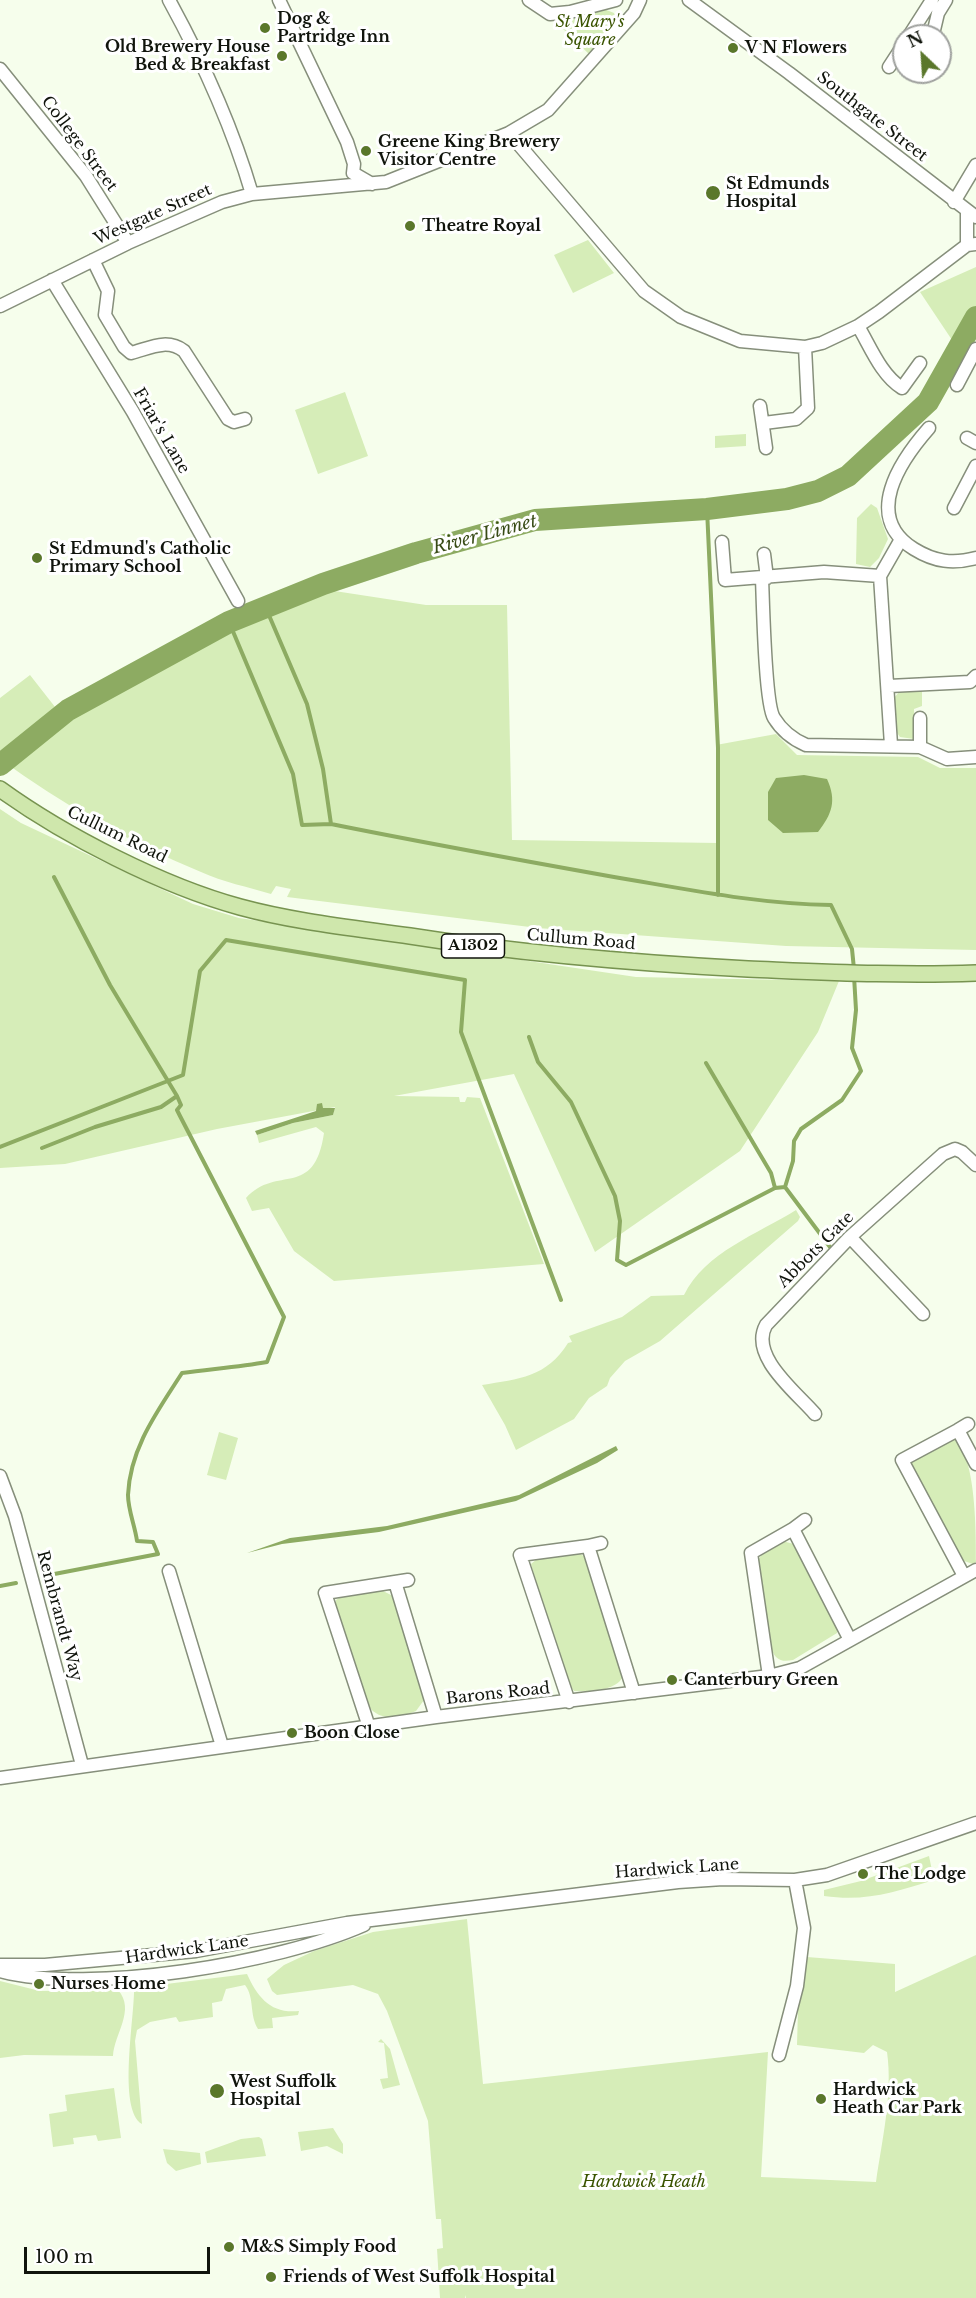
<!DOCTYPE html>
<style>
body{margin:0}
#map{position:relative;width:976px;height:2298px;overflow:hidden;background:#f6feec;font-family:"Libre Baskerville",serif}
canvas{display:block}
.north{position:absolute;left:892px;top:24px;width:60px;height:60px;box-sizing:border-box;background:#fff;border:2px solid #9fa19e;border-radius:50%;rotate:335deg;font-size:16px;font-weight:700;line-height:24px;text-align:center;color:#10140c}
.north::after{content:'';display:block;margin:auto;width:21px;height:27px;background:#5a772b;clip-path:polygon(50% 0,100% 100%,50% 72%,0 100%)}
.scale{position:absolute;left:24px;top:2247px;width:186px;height:27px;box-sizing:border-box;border:3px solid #10140c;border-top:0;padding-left:8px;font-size:18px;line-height:21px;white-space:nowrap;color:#10140c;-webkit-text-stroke:4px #fff;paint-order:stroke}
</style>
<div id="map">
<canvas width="976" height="2298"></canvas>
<div class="north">N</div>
<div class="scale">100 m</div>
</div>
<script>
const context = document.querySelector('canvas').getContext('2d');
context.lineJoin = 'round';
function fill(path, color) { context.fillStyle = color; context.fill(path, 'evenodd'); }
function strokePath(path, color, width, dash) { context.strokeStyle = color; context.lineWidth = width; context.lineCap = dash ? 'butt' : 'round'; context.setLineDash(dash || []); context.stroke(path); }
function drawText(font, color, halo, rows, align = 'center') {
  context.font = font + ' "Libre Baskerville",serif'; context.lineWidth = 6; context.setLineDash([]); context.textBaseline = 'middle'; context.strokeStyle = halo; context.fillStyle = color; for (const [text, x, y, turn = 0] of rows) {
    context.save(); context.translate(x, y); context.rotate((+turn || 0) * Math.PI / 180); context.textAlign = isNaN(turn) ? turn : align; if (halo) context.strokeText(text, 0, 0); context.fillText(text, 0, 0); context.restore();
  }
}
const green = new Path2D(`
 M 604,9 L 614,13 L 617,24 L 591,56 L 559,25 L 560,21 Z
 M 588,240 L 614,273 L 573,293 L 554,255 Z
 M 976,267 L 976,312 L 956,346 L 920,292 Z
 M 345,392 L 368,456 L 318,474 L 295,410 Z
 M 746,434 L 746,446 L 715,448 L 715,436 Z
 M 871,504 L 877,508 L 888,539 L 879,558 L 870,567 L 856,564 L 857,518 Z
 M 328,590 L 426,605 L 507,605 L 512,840 L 718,843 L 716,745 L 776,734 L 797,755 L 918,757 L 940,768 L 976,768 L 976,950 L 786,946 L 538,928 L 287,897 L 291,889 L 276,886 L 271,894 C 248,887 223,882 201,872 C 129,842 63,805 0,759 L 0,698 L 30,675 L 66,721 C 150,669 237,627 328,590 Z
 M 922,690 L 922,706 L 914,709 L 914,739 L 900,737 L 895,730 L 893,699 L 900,691 Z
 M 0,809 L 21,823 L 193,904 L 239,918 L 636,977 L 839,981 L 818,1032 L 740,1151 L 595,1252 L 514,1074 L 394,1096 L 459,1097 L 460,1102 L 465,1102 L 467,1097 L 480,1098 L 544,1264 L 334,1281 L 294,1251 L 269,1208 L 252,1211 L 246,1198 C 277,1164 314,1200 324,1133 L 316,1127 L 259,1143 L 257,1135 L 293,1123 L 333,1115 L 335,1107 L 217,1129 L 65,1164 L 0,1168 Z
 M 796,1210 L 800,1217 L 798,1221 L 660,1341 L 625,1361 L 610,1378 L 607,1386 L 589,1398 L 574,1419 L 516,1450 L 505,1425 L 482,1385 C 519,1379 547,1377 568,1343 L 572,1342 L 569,1336 L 622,1317 L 651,1296 L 684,1295 C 705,1252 758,1234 796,1210 Z
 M 219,1432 L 238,1438 L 226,1480 L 207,1475 Z
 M 954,1437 C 976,1457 976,1529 976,1562 L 973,1564 L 961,1560 L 912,1468 L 912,1459 Z
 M 782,1541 L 794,1544 L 837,1627 L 837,1633 L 793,1660 C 787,1661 781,1662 776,1657 C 765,1645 761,1579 758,1560 L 765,1550 Z
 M 578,1552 L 586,1558 L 622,1671 L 622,1678 C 615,1691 588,1692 574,1691 L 564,1677 L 531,1564 L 537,1559 Z
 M 381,1590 L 393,1596 L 424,1700 L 416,1711 C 398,1718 381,1722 368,1706 L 335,1607 L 336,1600 L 342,1596 Z
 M 929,1856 L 934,1880 C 895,1892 866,1902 824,1896 L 824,1890 L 861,1881 Z
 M 467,1919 L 483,2084 L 768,2052 L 761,2177 L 876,2182 C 882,2140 893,2094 887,2052 L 873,2045 L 864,2053 L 797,2045 L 798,2009 L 807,1957 L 895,1964 L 895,1992 L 976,1955 L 976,2298 L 466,2298 L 465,2295 L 465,2298 L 440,2298 L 437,2249 L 443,2248 L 441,2219 L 436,2219 L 428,2121 L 387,2011 L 378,1994 L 353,1985 L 277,1995 L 272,1991 L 267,1979 L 284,1965 L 314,1951 L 373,1932 Z
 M 247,1974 C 258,1998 271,2014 299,2011 L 298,2015 L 272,2018 L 273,2028 L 258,2029 C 249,2015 255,1998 245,1985 L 226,1989 L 222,2001 L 212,2003 L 213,2017 L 179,2022 L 176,2017 L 150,2022 L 137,2030 L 135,2041 L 142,2124 C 117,2110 135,2015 134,1988 Z
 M 0,1981 L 40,1991 L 118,1990 C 136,2010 114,2034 113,2056 L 24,2055 L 0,2058 Z
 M 381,2039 L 390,2049 L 400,2085 L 383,2089 L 380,2079 L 388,2078 L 384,2043 L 378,2042 Z
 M 114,2088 L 121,2138 L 98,2141 L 96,2135 L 73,2138 L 74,2144 L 53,2147 L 49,2114 L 67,2111 L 65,2095 Z
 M 333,2128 L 343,2144 L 343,2154 L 327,2146 L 301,2151 L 298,2132 Z
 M 259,2137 L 262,2139 L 266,2156 L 207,2163 L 205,2152 L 241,2139 Z
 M 163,2149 L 200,2153 L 201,2164 L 176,2171 L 167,2163 Z`);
const water = new Path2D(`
 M 804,775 L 827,779 C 837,801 832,814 818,832 L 783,833 L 768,820 L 768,792 L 776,778 Z
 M 322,1103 L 323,1108 L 335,1108 L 333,1115 L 293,1123 L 257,1135 L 255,1131 L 316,1111 L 317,1104 Z
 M 616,1446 L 618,1450 L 597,1463 L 516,1501 L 379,1532 L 282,1544 L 247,1553 L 290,1538 L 387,1526 L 519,1495 Z`);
const stream = new Path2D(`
 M 707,509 L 718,748 L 718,895
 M 265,606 L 307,704 L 323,769 L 331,824
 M 229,622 L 293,774 L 302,825 L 331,824 C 425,843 519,860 614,877 C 686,889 757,904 831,905 L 852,949 L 854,969
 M 529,1037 L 538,1062 L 571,1102 L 615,1196 L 620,1221 L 617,1260 L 626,1265 L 775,1188 L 785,1187 L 793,1161 L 794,1141 L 801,1129 L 842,1100 L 861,1071 L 852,1048 L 856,1010 L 854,976
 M 706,1063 L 771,1173 L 775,1188
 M 0,1147 L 183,1075 L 200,971 L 226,940 L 465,980 L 461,1032 L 561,1300
 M 42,1148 L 95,1127 L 161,1107 L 177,1096
 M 785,1187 L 833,1251
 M 44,1576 L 158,1554 L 153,1542 L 137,1541 C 135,1526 128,1510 128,1495 C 130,1448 157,1412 182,1373 C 211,1369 239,1367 267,1362 L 284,1317 L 180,1116 L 177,1110 L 181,1105 L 177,1096 L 110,985 L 54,877
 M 0,1586 L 16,1583`);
const river = new Path2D(`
 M 0,765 L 68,710 L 229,622 L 323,584 L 416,553 L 535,520 L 707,509 L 787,499 L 818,491 L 848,476 L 928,402 L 976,317`);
const minor = new Path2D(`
 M 169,0 C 203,62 232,126 252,194
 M 279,0 L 347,142 L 354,164 L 353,173 L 372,184
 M 529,0 L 550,14 L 570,12 L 616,0
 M 689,0 L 789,73 L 976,217
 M 934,30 L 938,13 L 946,0
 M 909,36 L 932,0
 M 889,67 L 904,44
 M 0,69 L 86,176 L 128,243
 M 509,133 L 644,291 L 681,317 L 740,341 L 805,347 L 822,343 L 858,326 L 879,312 L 967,245 L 976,244
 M 954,202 L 976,165
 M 967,212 L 967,245
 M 93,260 L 108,291 L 105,315 L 124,347 L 131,353 C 150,348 167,338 184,351 L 228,419 L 234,422 L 245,419
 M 52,280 L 133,412 L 238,601
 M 0,306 L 128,243 L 222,202 L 252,194 L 386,182 L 509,133 L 548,110 L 634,13 L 640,0
 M 858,326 C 870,346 881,375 902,388 L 920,363
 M 957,385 L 976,349
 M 760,406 L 766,448
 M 764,423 L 796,419 L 808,408 L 805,347
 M 929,428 C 900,461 862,517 914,549 C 935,562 953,564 976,558
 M 967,438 L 976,443
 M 954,508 L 976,466
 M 722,542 L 725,580 L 824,572 L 880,576
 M 764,554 L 767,578
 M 762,578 C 763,603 765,704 774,718 C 782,731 792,739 806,745 L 920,747 L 947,759 L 976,757
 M 889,686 L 970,682 L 976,676
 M 891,745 L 880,576 L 900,541
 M 920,747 L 920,718
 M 850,1237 L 923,1314
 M 815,1414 C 796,1392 749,1356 766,1325 L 850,1237 L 943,1154 L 955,1149 L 962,1152 L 976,1165
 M 958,1430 L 968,1424
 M 0,1476 L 15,1516 L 82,1765
 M 793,1529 L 805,1520
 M 588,1546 L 601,1543
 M 169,1571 L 222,1746
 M 964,1576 L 902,1460 L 958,1430 L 976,1464
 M 395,1582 L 408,1580
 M 769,1676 L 751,1553 L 793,1529 L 850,1640
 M 569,1702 L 520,1555 L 588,1546 L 634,1693
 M 369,1727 L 325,1593 L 395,1582 L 436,1717
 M 0,1778 L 436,1717 L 769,1676 L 800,1668 L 976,1570
 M 0,1965 L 45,1965 L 196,1951 L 347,1923 L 678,1882 L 723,1879 L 795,1880 L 827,1875 L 976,1823
 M 0,1971 C 91,1995 278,1963 364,1925
 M 779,2055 L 797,1986 L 804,1928 L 795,1880`);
const major = new Path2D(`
 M 0,789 C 65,836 163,886 240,907 C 295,922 354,928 410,936 C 523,954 634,963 748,969 C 824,972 900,976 976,973`);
const markers = [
 [265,28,6,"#5a772b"],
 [733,48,6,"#5a772b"],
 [282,56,6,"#5a772b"],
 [366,151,6,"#5a772b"],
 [713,193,8,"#5a772b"],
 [410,226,6,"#5a772b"],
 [37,558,6,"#5a772b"],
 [672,1680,6,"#5a772b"],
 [292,1733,6,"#5a772b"],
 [863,1874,6,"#5a772b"],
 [39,1984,6,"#5a772b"],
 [217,2091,8,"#5a772b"],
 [821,2099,6,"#5a772b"],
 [229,2247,6,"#5a772b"],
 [271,2277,6,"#5a772b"]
];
const shields = [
 [473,946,63]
];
const shieldNames = [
 ["A1302",473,946]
];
const poiNames = [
 ["Dog &",277,19],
 ["Partridge Inn",277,37],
 ["Old Brewery House",270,47,"right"],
 ["Bed & Breakfast",270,65,"right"],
 ["V N Flowers",745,48],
 ["Greene King Brewery",378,142],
 ["Visitor Centre",378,160],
 ["St Edmunds",726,184],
 ["Hospital",726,202],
 ["Theatre Royal",422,226],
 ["St Edmund's Catholic",49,549],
 ["Primary School",49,567],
 ["Canterbury Green",684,1680],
 ["Boon Close",304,1733],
 ["The Lodge",875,1874],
 ["Nurses Home",51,1984],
 ["West Suffolk",230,2082],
 ["Hospital",230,2100],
 ["Hardwick",833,2090],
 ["Heath Car Park",833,2108],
 ["M&S Simply Food",241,2247],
 ["Friends of West Suffolk Hospital",283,2277]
];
const parkNames = [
 ["St Mary's",590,22],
 ["Square",590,40],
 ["Hardwick Heath",644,2182]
];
const streetNames = [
 ["Southgate Street",872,117,38],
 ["College Street",79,144,53],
 ["Westgate Street",153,215,-24],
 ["Friar's Lane",161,431,60],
 ["Cullum Road",117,835,26],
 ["Cullum Road",581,940,5],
 ["Abbots Gate",816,1250,-45],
 ["Rembrandt Way",59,1616,75],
 ["Barons Road",498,1694,-6],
 ["Hardwick Lane",677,1869,-4],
 ["Hardwick Lane",187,1950,-8]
];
const waterNames = [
 ["River Linnet",485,535,-15]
];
fill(green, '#d6edb8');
fill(water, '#8dab62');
strokePath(stream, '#8dab62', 4);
strokePath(river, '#8dab62', 22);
strokePath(minor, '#868f7b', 15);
strokePath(major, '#779350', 18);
strokePath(minor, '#fff', 12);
strokePath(major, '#cfe7ac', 15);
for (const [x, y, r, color] of markers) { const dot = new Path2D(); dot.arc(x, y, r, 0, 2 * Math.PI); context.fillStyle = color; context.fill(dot); strokePath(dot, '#fff', 2); }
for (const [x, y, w] of shields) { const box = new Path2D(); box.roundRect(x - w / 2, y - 12, w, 24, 4.5); context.fillStyle = '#fff'; context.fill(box); strokePath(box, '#10140c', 1.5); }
drawText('bold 15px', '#10140c', null, shieldNames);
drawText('bold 16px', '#10140c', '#fff', poiNames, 'left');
drawText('italic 16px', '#3a5400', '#fff', parkNames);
drawText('16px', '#10140c', '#fff', streetNames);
drawText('italic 18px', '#384b16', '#fff', waterNames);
</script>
